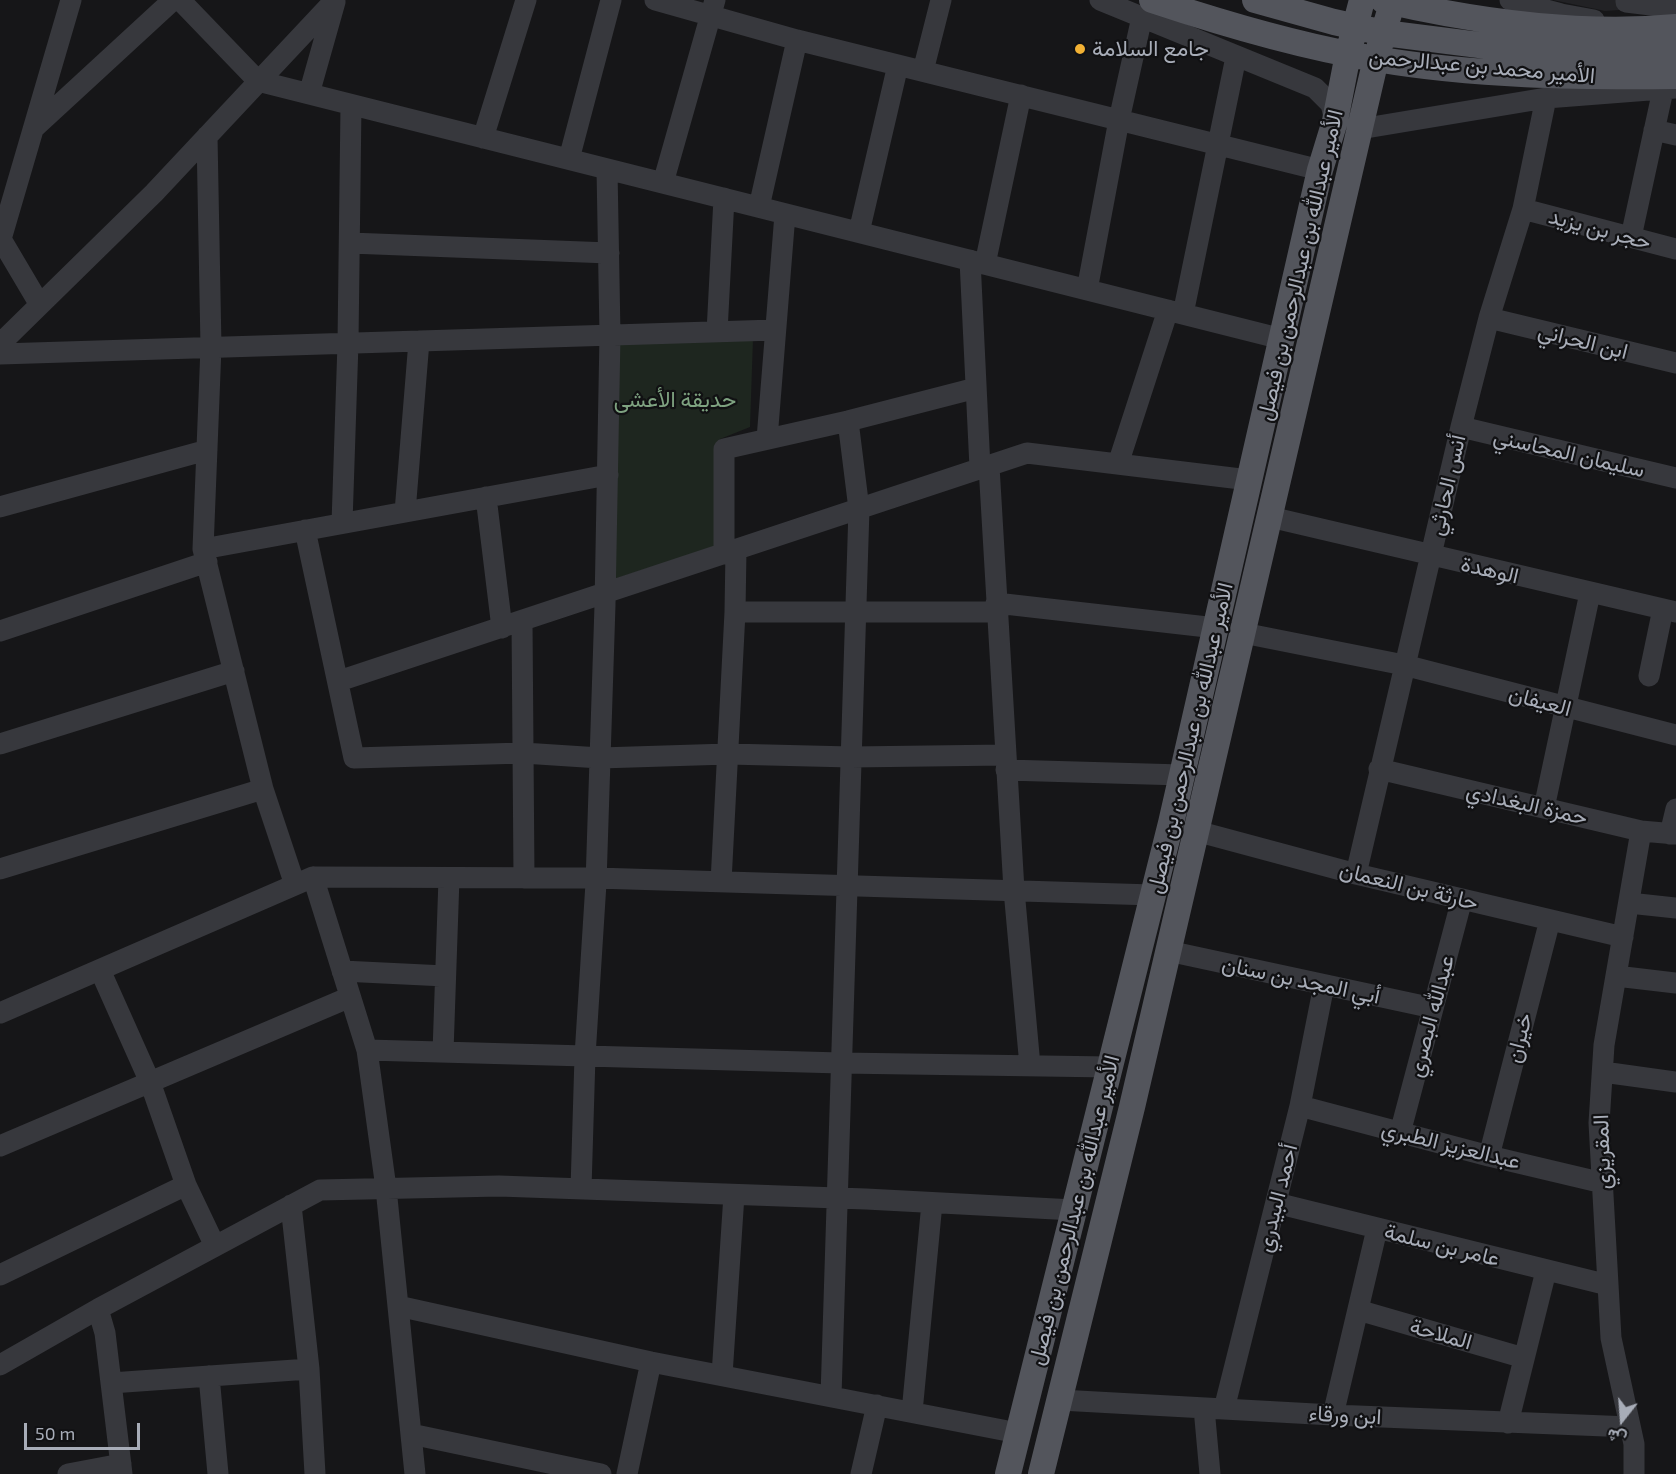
<!DOCTYPE html>
<meta charset="utf-8">
<style>
body{margin:0}
#map{position:relative;width:1676px;height:1474px;overflow:hidden;background:#161618;font-family:"Exo 2",Vazirmatn,sans-serif}
canvas{display:block}
.north{position:absolute;left:1592px;top:1390px;width:60px;height:60px;-webkit-text-stroke:4px #111113;paint-order:stroke;rotate:197deg;font-size:16px;font-weight:700;line-height:24px;text-align:center;color:#a8adb8}
.north::after{content:'';display:block;margin:auto;width:21px;height:27px;background:#a8adb8;clip-path:polygon(50% 0,100% 100%,50% 72%,0 100%)}
.scale{position:absolute;left:24px;top:1423px;width:116px;height:27px;box-sizing:border-box;border:3px solid #a8adb8;border-top:0;padding-left:8px;font-size:18px;line-height:21px;white-space:nowrap;color:#a8adb8;-webkit-text-stroke:4px #111113;paint-order:stroke}
</style>
<div id="map">
<canvas width="1676" height="1474"></canvas>
<div class="north">ش</div>
<div class="scale">50 m</div>
</div>
<script>
const context = document.querySelector('canvas').getContext('2d');
context.lineJoin = 'round';
function fill(path, color) { context.fillStyle = color; context.fill(path, 'evenodd'); }
function strokePath(path, color, width, dash) { context.strokeStyle = color; context.lineWidth = width; context.lineCap = dash ? 'butt' : 'round'; context.setLineDash(dash || []); context.stroke(path); }
function drawText(font, color, halo, rows, align = 'center') {
  context.font = font + ' "Exo 2",Vazirmatn,sans-serif'; context.lineWidth = 4.5; context.setLineDash([]); context.textBaseline = 'middle'; context.strokeStyle = halo; context.fillStyle = color; for (const [text, x, y, turn = 0] of rows) {
    context.save(); context.translate(x, y); context.rotate((+turn || 0) * Math.PI / 180); context.textAlign = isNaN(turn) ? turn : align; if (halo) context.strokeText(text, 0, 0); context.fillText(text, 0, 0); context.restore();
  }
}
const built = new Path2D(`
 M 1553,0 L 1676,0 L 1676,6 L 1605,11 Z`);
const green = new Path2D(`
 M 753,339 L 750,427 L 720,439 L 724,544 L 611,580 L 619,344 Z`);
const minor = new Path2D(`
 M 180,0 L 258,81 L 1282,339
 M 655,0 L 797,40 L 1320,170
 M 1100,0 L 1315,88 L 1331,104 L 1335,121
 M 1510,0 L 1561,14 L 1594,20
 M 1626,0 L 1626,2 L 1676,8
 M 923,71 L 941,0
 M 309,94 L 335,2
 M 34,128 L 173,0
 M 1360,129 L 1546,98 L 1676,88
 M 1654,130 L 1676,135
 M 207,136 L 211,347 L 203,549 L 263,789 L 295,885
 M 483,138 L 526,0
 M 569,159 L 611,0
 M 663,183 L 715,0
 M 759,207 L 797,40
 M 1523,209 L 1676,249
 M 859,232 L 898,65
 M 1631,237 L 1663,90
 M 350,243 L 609,253
 M 970,260 L 980,468
 M 985,264 L 1021,95
 M 1087,290 L 1119,120 L 1142,17
 M 40,305 L 1,239 L 71,0
 M 1183,314 L 1236,57
 M 1489,318 L 1676,363
 M 717,332 L 724,198
 M 0,344 L 154,193 L 335,0
 M 0,354 L 775,330
 M 1461,427 L 1676,478
 M 767,439 L 785,214
 M 1118,464 L 1168,310
 M 989,466 L 1014,890 L 1030,1066
 M 486,497 L 502,628
 M 0,507 L 207,450
 M 405,512 L 419,341
 M 1270,517 L 1676,612
 M 342,523 L 348,343 L 351,105
 M 305,530 L 354,758 L 523,753 L 600,758 L 728,754 L 851,757 L 1005,755
 M 203,549 L 608,475
 M 724,554 L 724,449 L 848,421 L 976,388
 M 996,603 L 1216,628
 M 735,612 L 997,612
 M 522,621 L 524,878
 M 0,631 L 207,562
 M 1243,633 L 1404,665 L 1676,735
 M 1649,676 L 1663,609
 M 339,681 L 1027,453 L 1249,480
 M 0,744 L 234,671
 M 1379,769 L 1641,831 L 1676,834
 M 1006,770 L 1182,775
 M 1544,808 L 1590,593
 M 1196,831 L 1356,874 L 1623,937
 M 1670,834 L 1676,809
 M 0,869 L 263,789
 M 1356,874 L 1461,427 L 1489,318 L 1523,209 L 1546,98
 M 313,877 L 367,1050 L 386,1188 L 415,1474
 M 721,882 L 735,612 L 736,550
 M 1629,903 L 1676,908
 M 1168,951 L 1433,1008
 M 100,970 L 150,1082 L 186,1185 L 215,1246
 M 342,971 L 445,976
 M 1616,976 L 1676,983
 M 0,1013 L 313,877 L 596,878 L 1153,895
 M 367,1050 L 841,1063 L 1110,1067
 M 443,1052 L 449,878
 M 1603,1072 L 1676,1082
 M 1300,1106 L 1489,1156 L 1603,1183
 M 1400,1133 L 1462,899
 M 0,1146 L 350,997
 M 1489,1156 L 1550,920
 M 581,1189 L 585,1056 L 596,883 L 605,605 L 610,335 L 607,169
 M 1276,1203 L 1608,1285
 M 291,1205 L 309,1369 L 315,1474
 M 0,1275 L 186,1185
 M 398,1306 L 651,1362 L 1018,1433
 M 98,1309 L 105,1333 L 122,1474
 M 1358,1310 L 1524,1358
 M 0,1365 L 98,1309 L 320,1190 L 499,1186 L 866,1199 L 1074,1210
 M 722,1375 L 734,1195
 M 209,1376 L 218,1474
 M 111,1383 L 309,1369
 M 831,1396 L 859,509 L 848,421
 M 1060,1400 L 1333,1415 L 1630,1427
 M 1204,1408 L 1210,1474
 M 1224,1409 L 1300,1106 L 1324,985
 M 912,1412 L 932,1203
 M 1333,1415 L 1377,1229
 M 1508,1423 L 1546,1271
 M 411,1434 L 601,1474
 M 68,1474 L 121,1464
 M 627,1474 L 651,1362
 M 861,1474 L 877,1405
 M 1634,1474 L 1634,1444 L 1611,1338 L 1599,1123 L 1604,1045 L 1641,831`);
const major = new Path2D(`
 M 1152,0 C 1224,24 1302,47 1376,59 C 1475,76 1576,77 1676,76
 M 1255,0 L 1334,22 L 1384,33 L 1503,48 L 1582,54 L 1676,51
 M 1383,0 C 1478,22 1578,36 1676,27
 M 1008,1474 L 1171,823 L 1320,170 L 1335,121 L 1348,54 L 1362,0
 M 1041,1474 L 1132,1107 L 1376,59 L 1393,0`);
const markers = [
 [1080,49,6,"#f2b134"]
];
const poiNames = [
 ["جامع السلامة",1092,49]
];
const streetNames = [
 ["الأمير محمد بن عبدالرحمن",1482,66,5],
 ["حجر بن يزيد",1600,229,15],
 ["الأمير عبدالله بن عبدالرحمن بن فيصل",1300,265,-77],
 ["ابن الحراني",1583,341,14],
 ["سليمان المحاسني",1569,453,13],
 ["أنس الحارثي",1447,485,-77],
 ["الوهدة",1490,570,13],
 ["العيفان",1540,701,15],
 ["الأمير عبدالله بن عبدالرحمن بن فيصل",1190,738,-77],
 ["حمزة البغدادي",1527,804,13],
 ["حارثة بن النعمان",1409,886,14],
 ["أبي المجد بن سنان",1301,980,12],
 ["عبدالله البصري",1431,1016,-75],
 ["خيران",1519,1038,-76],
 ["عبدالعزيز الطبري",1451,1145,14],
 ["المقريزي",1602,1152,-92],
 ["أحمد البيدري",1277,1198,-76],
 ["الأمير عبدالله بن عبدالرحمن بن فيصل",1074,1210,-76],
 ["عامر بن سلمة",1442,1245,14],
 ["الملاحة",1441,1334,16],
 ["ابن ورقاء",1345,1415,3]
];
const parkNames = [
 ["حديقة الأعشى",675,400]
];
fill(built, '#222225');
fill(green, '#1e261f');
strokePath(minor, '#37383d', 21);
strokePath(major, '#53555c', 26);
for (const [x, y, r, color] of markers) { const dot = new Path2D(); dot.arc(x, y, r, 0, 2 * Math.PI); context.fillStyle = color; context.fill(dot); strokePath(dot, '#111113', 2); }
drawText('22px', '#a8adb8', '#111113', poiNames, 'left');
drawText('22px', '#a8adb8', '#111113', streetNames);
drawText('22px', '#7fa381', '#111113', parkNames);
</script>
